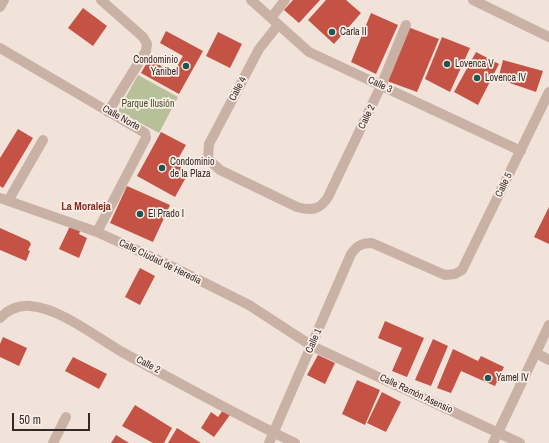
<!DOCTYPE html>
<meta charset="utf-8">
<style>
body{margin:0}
#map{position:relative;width:549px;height:443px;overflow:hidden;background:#f1e3da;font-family:"Archivo Narrow",sans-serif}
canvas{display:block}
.scale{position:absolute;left:12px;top:413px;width:78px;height:18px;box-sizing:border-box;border:2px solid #352927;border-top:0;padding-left:5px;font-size:12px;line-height:14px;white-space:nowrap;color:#352927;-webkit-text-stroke:3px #f9eee6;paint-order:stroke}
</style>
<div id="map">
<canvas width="549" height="443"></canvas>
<div class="scale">50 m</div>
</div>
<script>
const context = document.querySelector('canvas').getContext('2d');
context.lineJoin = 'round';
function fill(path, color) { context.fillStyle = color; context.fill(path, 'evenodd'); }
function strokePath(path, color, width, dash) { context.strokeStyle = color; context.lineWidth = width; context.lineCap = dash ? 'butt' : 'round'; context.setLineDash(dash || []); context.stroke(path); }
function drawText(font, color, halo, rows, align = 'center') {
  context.font = font + ' "Archivo Narrow",sans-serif'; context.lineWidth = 3.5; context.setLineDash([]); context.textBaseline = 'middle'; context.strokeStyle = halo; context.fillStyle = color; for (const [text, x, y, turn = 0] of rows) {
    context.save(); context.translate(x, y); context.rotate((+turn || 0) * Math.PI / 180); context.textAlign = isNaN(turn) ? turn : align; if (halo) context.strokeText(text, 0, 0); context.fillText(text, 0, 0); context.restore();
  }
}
const green = new Path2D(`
 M 138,75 L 178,97 L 159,133 L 118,111 Z`);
const building = new Path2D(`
 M 293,0 L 320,0 L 299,23 L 284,10 Z
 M 326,0 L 346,0 L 361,13 L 334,44 L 308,20 Z
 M 83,8 L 107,26 L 93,46 L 68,28 Z
 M 371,13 L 398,25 L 376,74 L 351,62 Z
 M 408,27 L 439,39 L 417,92 L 387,81 Z
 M 166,31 L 203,51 L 179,94 L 141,73 L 149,59 L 173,73 L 183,56 L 160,43 Z
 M 218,32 L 242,44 L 230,68 L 206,56 Z
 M 442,37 L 470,48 L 450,92 L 425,79 Z
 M 476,52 L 499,64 L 478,105 L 454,92 Z
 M 503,60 L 543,71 L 536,92 L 498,79 Z
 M 18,129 L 33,138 L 3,188 L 0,186 L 0,158 Z
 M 161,132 L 186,145 L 175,164 L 189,172 L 175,197 L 137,176 Z
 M 127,186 L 170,205 L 153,242 L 110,223 Z
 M 549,207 L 549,244 L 534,237 Z
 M 70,226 L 80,231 L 79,234 L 87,238 L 79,258 L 59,249 Z
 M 0,228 L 29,241 L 31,244 L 28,250 L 30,251 L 26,261 L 0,250 Z
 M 140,268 L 155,276 L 140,305 L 125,297 Z
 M 385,321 L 424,338 L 407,377 L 392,371 L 402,348 L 378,338 Z
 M 3,337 L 27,348 L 19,366 L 0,357 L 0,344 Z
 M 433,339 L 448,346 L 431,386 L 415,380 Z
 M 453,349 L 478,361 L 481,356 L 504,367 L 495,386 L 461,371 L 451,393 L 437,388 Z
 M 318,355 L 335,363 L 325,384 L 307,375 Z
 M 73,357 L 107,374 L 99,389 L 65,371 Z
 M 357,380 L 380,390 L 365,425 L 342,414 Z
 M 382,392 L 401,402 L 386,432 L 367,423 Z
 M 135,405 L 172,428 L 164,443 L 153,443 L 122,426 Z
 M 223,410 L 230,415 L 214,437 L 201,428 L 211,412 L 218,417 Z
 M 177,428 L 201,443 L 168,443 Z
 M 116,435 L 129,443 L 111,443 Z`);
const minor = new Path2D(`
 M 101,0 L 143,37 L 147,44 L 146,51 L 108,112
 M 251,0 L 309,52 L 521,151
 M 473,0 L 549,37
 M 0,7 L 4,0
 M 271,18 L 285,0
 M 278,25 L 259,49 L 209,144 L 208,159 L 220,170 L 297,207 C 312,211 320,210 328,197 L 381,86 L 406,25
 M 0,48 L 145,133 L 146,138 L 97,232
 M 0,198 L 97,232 L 167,264 L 249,305 L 312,346 L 520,443
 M 8,201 L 43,140
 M 0,318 C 8,310 18,305 30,306 C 60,308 96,337 122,352 C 179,383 237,415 295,443
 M 536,353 L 549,360
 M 53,443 L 66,417
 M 269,443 L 351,254 C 357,246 361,243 372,243 L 445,275 L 455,274 L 462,270 L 549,92
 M 493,443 L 549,325`);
const markers = [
 [332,32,4,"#1d5652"],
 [447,64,4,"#1d5652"],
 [186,66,4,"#1d5652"],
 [477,78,4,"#1d5652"],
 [162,168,4,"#1d5652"],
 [140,214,4,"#1d5652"],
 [488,378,4,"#1d5652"]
];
const poiNames = [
 ["Carla II",340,32],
 ["Condominio",178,60,"right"],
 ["Yanibel",178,72,"right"],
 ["Lovenca V",455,64],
 ["Lovenca IV",485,78],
 ["Condominio",170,162],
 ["de la Plaza",170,174],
 ["El Prado I",148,214],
 ["Yamel IV",496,378]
];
const streetNames = [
 ["Calle 3",380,85,25],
 ["Calle 4",238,89,-62],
 ["Calle 2",367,117,-64],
 ["Calle Norte",121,118,29],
 ["Calle 5",504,185,-64],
 ["Calle Ciudad de Heredia",160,262,26],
 ["Calle 1",314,341,-66],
 ["Calle 2",148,365,28],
 ["Calle Ramón Asensio",416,394,25]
];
const parkNames = [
 ["Parque Ilusión",148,104]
];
const neighbourhoodNames = [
 ["La Moraleja",86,207]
];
fill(green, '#b8c09a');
fill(building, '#c45345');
strokePath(minor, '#c9b1a6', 10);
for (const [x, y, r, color] of markers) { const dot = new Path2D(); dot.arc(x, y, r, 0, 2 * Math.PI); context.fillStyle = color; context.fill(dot); strokePath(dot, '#f9eee6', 1.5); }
drawText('10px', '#352927', '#f9eee6', poiNames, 'left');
drawText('10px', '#352927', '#f9eee6', streetNames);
drawText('10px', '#49532b', '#f9eee6', parkNames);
drawText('bold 11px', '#832c21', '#f9eee6', neighbourhoodNames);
</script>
